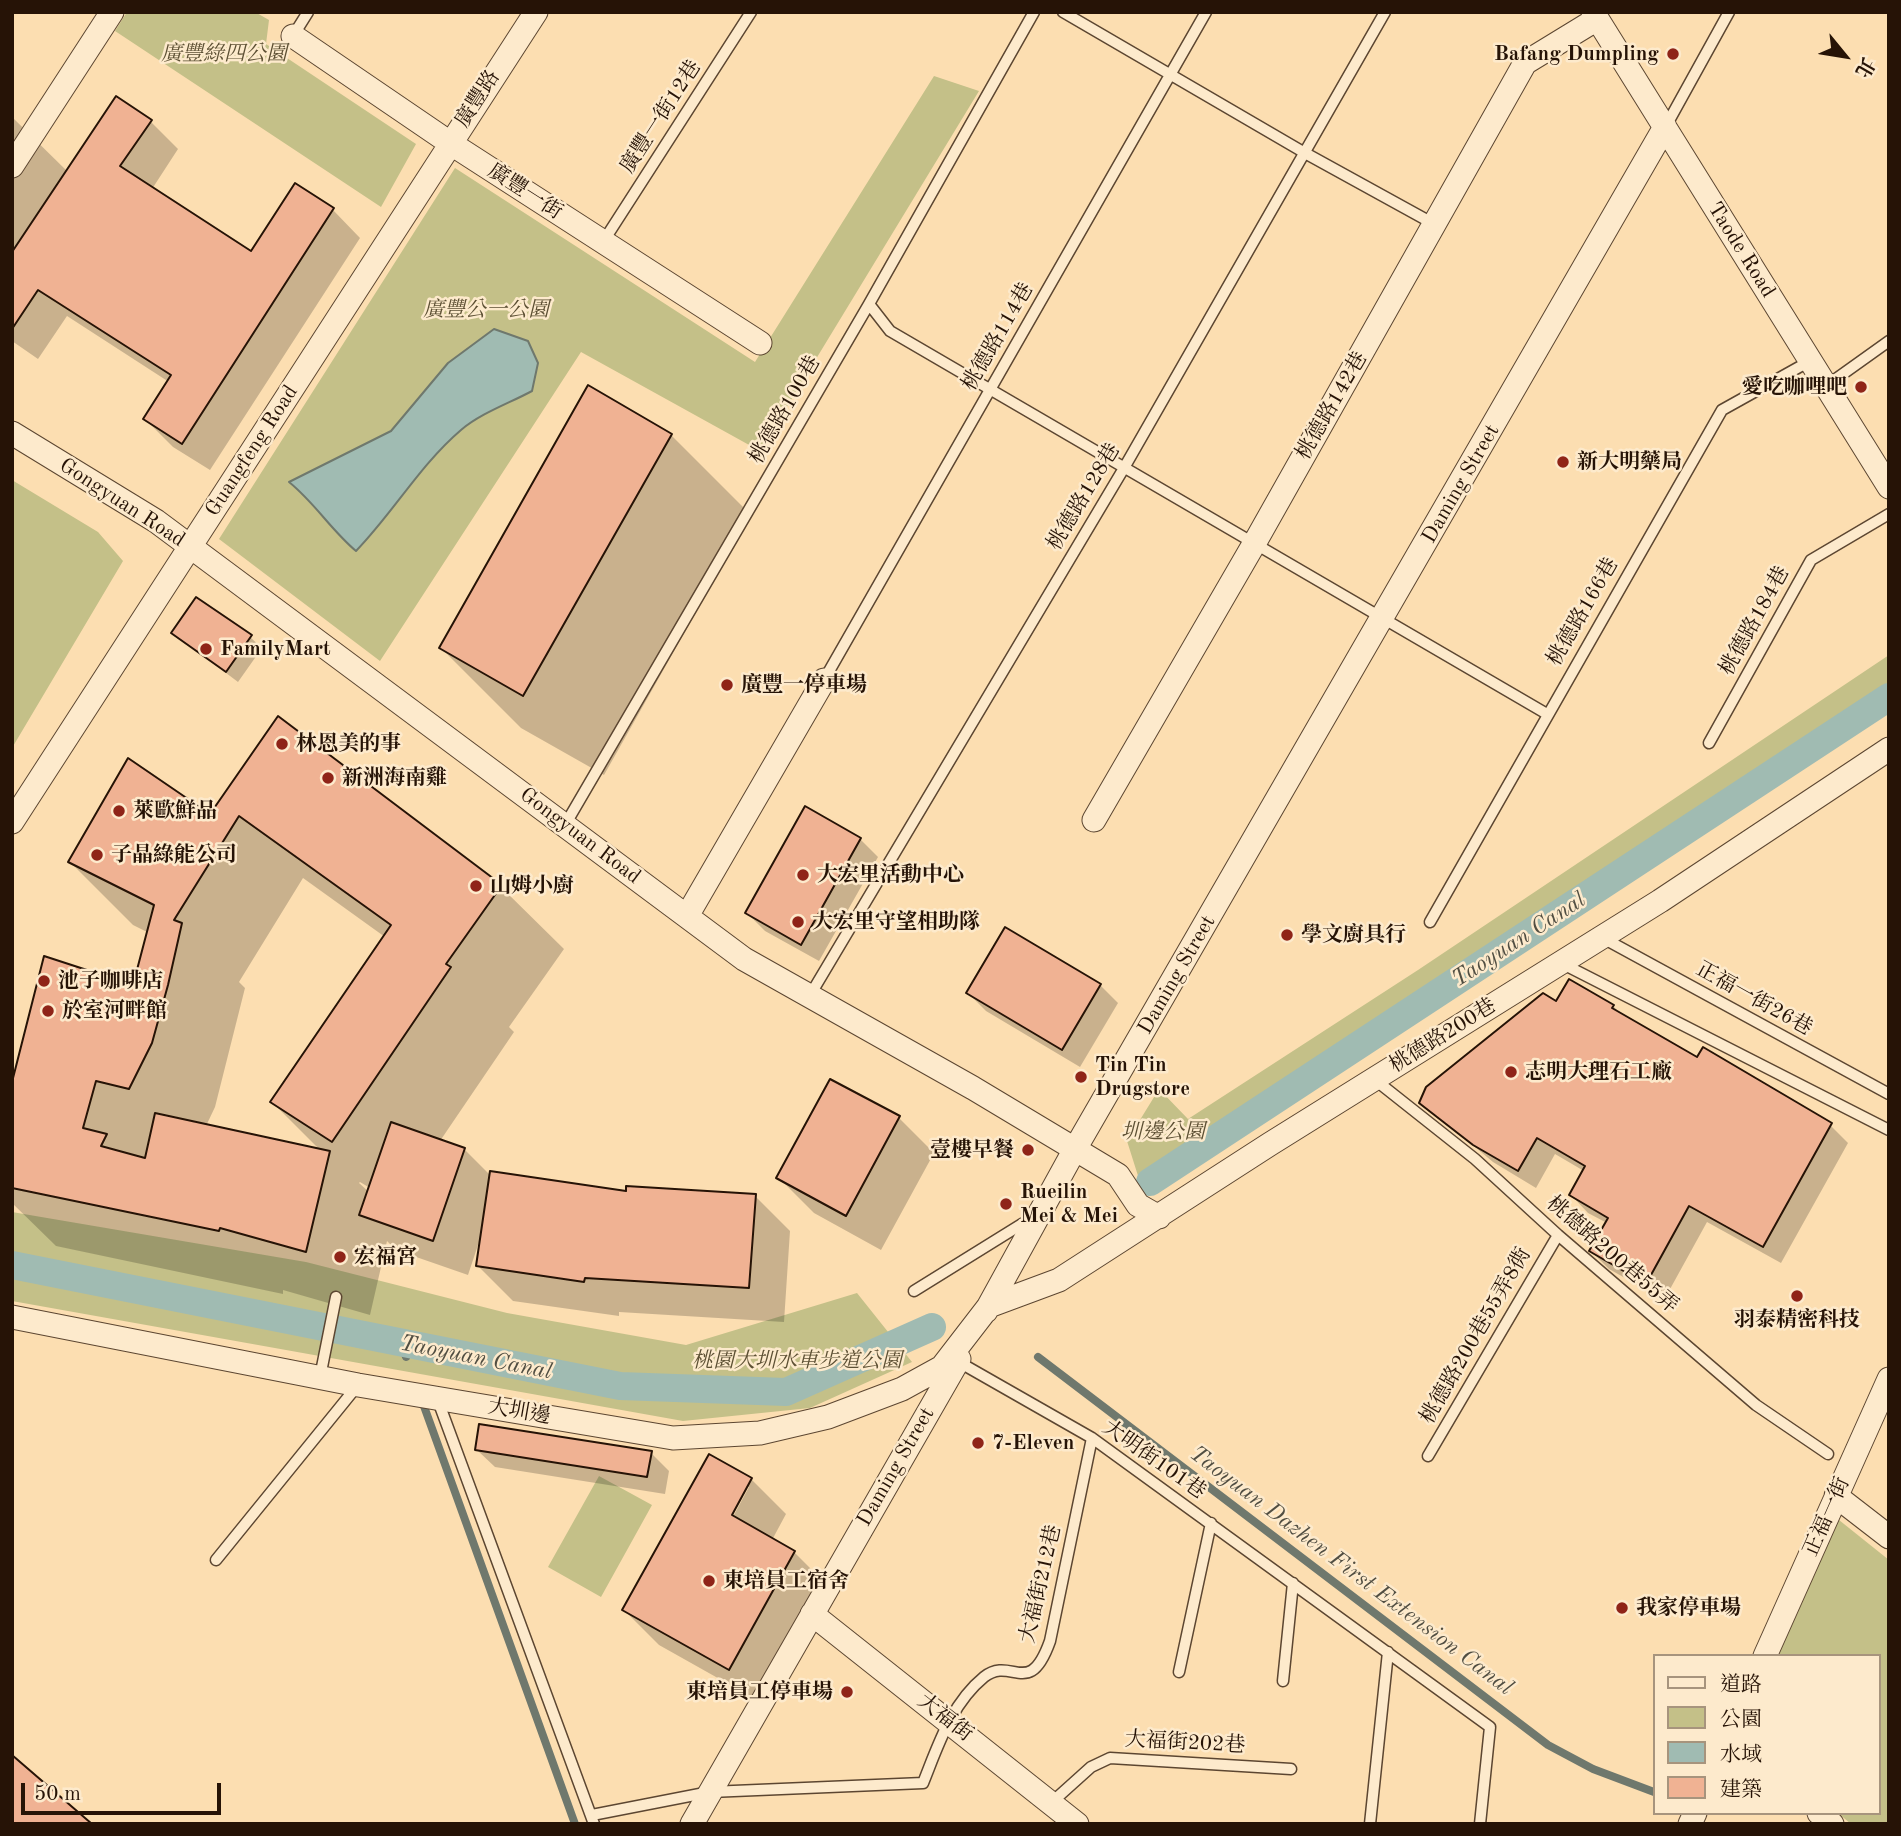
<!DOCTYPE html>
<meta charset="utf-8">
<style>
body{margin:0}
#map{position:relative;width:1901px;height:1836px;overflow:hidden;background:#fcdeb1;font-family:"Old Standard TT","Noto Serif TC",serif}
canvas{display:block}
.frame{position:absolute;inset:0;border:14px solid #261306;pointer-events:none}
.legend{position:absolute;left:1653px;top:1654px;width:228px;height:161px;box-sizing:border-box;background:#fdeacc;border:2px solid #a7947d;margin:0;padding:9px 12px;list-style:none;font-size:21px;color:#261306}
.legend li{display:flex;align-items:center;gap:14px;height:35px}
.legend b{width:35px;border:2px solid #a7947d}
.north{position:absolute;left:1810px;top:21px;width:70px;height:70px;-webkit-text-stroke:5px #fdeacc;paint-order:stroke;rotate:120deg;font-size:19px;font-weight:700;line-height:28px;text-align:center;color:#261306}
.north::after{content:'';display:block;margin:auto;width:24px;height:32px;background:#261306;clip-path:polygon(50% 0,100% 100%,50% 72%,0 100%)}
.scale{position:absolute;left:21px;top:1783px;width:200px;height:32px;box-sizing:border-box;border:4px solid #261306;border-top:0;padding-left:9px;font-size:21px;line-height:24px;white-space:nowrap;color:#261306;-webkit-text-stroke:5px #fdeacc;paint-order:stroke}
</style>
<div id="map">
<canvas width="1901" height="1836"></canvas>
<div class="frame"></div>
<ul class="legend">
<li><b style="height:9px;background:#fdeacc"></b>道路</li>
<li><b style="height:19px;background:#c4c088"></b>公園</li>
<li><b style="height:19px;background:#a0bbb2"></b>水域</li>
<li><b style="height:19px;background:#f0b293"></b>建築</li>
</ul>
<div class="north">北</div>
<div class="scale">50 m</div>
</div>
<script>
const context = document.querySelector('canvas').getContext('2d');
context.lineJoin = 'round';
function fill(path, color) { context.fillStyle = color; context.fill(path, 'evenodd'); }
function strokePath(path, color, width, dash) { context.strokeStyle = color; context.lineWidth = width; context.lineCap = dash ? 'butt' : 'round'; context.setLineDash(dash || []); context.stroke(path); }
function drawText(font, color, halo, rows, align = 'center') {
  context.font = font + ' "Old Standard TT","Noto Serif TC",serif'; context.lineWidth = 5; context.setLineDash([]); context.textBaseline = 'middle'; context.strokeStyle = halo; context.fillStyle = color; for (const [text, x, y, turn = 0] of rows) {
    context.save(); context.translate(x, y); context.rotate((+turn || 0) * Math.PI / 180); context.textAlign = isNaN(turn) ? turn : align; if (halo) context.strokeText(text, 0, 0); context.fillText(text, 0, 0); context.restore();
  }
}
const green = new Path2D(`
 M 127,12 L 255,12 L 269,20 L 266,44 L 416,144 L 381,207 L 115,31 Z
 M 934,76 L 979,91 L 760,451 L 581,352 L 380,661 L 219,539 L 455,168 L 755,362 Z
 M 12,480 L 98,532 L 123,561 L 12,748 Z
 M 1889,655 L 1889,684 L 1139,1179 L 1127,1141 L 1159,1089 L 1188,1119 L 1418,970 Z
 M 12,1212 L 306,1262 L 507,1313 L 686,1345 L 857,1293 L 912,1362 L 810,1408 L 683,1421 L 12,1301 Z
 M 599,1476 L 652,1505 L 601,1597 L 548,1567 Z
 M 1839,1520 L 1889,1560 L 1889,1824 L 1851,1824 L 1838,1813 L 1878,1813 L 1878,1656 L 1778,1656 Z`);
const water = new Path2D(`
 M 494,329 L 528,341 L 538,363 L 532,391 C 510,403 481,413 461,430 C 420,465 393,513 356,551 C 331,530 315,503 289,482 L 391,431 L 448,363 Z`);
const shadow = new Path2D(`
 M 12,117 L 68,172 L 150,121 L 178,149 L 152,189 L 251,254 L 333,210 L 360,238 L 210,470 L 173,447 L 145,419 L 169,382 L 67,316 L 38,359 L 12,341 Z
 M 671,435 L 751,515 L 604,775 L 521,728 L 441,648 Z
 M 173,633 L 250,637 L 262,648 L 238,682 Z
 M 278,719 L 500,886 L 564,949 L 509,1027 L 514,1032 L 440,1141 L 464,1149 L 491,1176 L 628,1193 L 755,1196 L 790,1231 L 784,1322 L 619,1312 L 619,1316 L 513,1301 L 478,1266 L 480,1239 L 468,1275 L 396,1250 L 387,1241 L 370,1315 L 283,1290 L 283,1294 L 56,1246 L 12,1203 L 12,1084 L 45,958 L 134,987 L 149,933 L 133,925 L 70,862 L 210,816 ZM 303,878 L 385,937 L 272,1102 L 321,1151 L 206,1126 L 215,1107 L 245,988 L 239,982 ZM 360,1182 L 370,1188 L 369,1192 L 359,1183 Z
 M 860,839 L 878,857 L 819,961 L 765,931 L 747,913 Z
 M 1100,985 L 1118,1003 L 1080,1067 L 986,1011 L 968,993 Z
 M 1556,1004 L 1613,1006 L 1624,1017 L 1698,1060 L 1830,1125 L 1848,1143 L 1781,1263 L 1707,1222 L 1664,1300 L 1609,1269 L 1591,1251 L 1607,1223 L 1588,1213 L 1571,1195 L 1584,1171 L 1555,1154 L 1536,1188 L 1493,1162 L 1421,1102 Z
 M 899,1118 L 934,1153 L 881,1250 L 814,1213 L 779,1178 Z
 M 477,1450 L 651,1453 L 669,1471 L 665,1494 L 495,1467 Z
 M 751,1479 L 786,1514 L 772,1540 L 794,1552 L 829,1587 L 764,1704 L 659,1645 L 624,1610 ZM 746,1486 L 749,1487 L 729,1524 L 726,1522 Z`);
const stream = new Path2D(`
 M 401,1343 L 406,1357
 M 1038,1357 L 1548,1745 L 1593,1769 L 1654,1792
 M 421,1398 L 575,1824`);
const canal = new Path2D(`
 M 1150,1182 L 1889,697
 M 12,1265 L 620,1386 L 786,1392 L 932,1327`);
const building = new Path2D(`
 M 116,96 L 152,120 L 120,166 L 251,251 L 295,183 L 334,208 L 182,444 L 143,419 L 171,375 L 38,290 L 12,329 L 12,252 Z
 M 588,385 L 672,434 L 523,696 L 439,648 Z
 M 196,597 L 252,635 L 226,672 L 171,633 Z
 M 278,716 L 502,885 L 446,964 L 451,967 L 332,1142 L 270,1102 L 391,925 L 239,816 L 174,920 L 182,923 L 168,985 L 152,1043 L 129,1089 L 96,1081 L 83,1128 L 107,1134 L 101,1146 L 145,1158 L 155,1113 L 330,1151 L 306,1252 L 220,1228 L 219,1231 L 12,1188 L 12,1082 L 44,956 L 133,985 L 154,905 L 68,862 L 128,758 L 210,814 Z
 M 805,806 L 861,838 L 801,945 L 745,913 Z
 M 1005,927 L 1101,984 L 1062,1050 L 966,993 Z
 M 1569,979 L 1614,1005 L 1612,1008 L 1697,1057 L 1703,1047 L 1832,1123 L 1763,1247 L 1689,1206 L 1646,1284 L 1589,1251 L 1608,1218 L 1569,1195 L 1585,1166 L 1537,1138 L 1518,1171 L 1473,1145 L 1419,1103 L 1426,1087 L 1543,993 L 1556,1001 Z
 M 830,1079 L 900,1116 L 846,1216 L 776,1178 Z
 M 391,1122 L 465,1148 L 433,1241 L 359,1215 Z
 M 490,1171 L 626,1191 L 626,1186 L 756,1194 L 749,1288 L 585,1278 L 584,1282 L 476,1266 Z
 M 479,1424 L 652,1451 L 647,1477 L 475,1450 Z
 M 709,1454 L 752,1478 L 732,1515 L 795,1551 L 729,1670 L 622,1610 Z
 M 12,1755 L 92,1824 L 12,1824 Z`);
const lane = new Path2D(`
 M 1063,12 L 1305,153 L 1434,224
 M 293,36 L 308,12
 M 1666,126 L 1729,12
 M 603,242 L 751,12
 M 869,304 L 890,331 L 1547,714
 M 1826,386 L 1889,341
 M 824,680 L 1206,12
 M 1709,743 L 1811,560 L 1889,514
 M 565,825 L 869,304 L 1034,12
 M 1430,922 L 1722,410 L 1810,361
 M 1601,937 L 1889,1094
 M 1561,963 L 1889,1130
 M 809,997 L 1124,468 L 1385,12
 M 1374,1079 L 1475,1159 L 1558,1235 L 1756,1405 L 1828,1454
 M 914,1291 L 1030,1219
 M 957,1361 L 1092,1438 L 1490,1727 L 1480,1824
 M 320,1377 L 336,1297
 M 437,1398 L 594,1824
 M 1428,1456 L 1558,1235
 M 216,1560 L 358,1385
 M 1179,1672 L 1211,1523
 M 1283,1681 L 1293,1583
 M 1051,1803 L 1091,1767 L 1110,1758 L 1291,1769
 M 592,1815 L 710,1792 L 923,1783 C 938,1746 951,1704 984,1677 C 1012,1655 1029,1700 1050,1641 L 1092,1438
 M 1370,1824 L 1388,1652`);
const street = new Path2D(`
 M 1593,12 L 1889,487
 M 293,36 L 450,143 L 760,343
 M 12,166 L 112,12
 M 12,433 L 156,521 L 744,959 L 973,1088 L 1118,1175 L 1138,1205 L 1159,1217
 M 1094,820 L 1254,544 L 1525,63 L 1597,19
 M 12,822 L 536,12
 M 687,916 L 824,680
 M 986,1311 L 1075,1149 L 1665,127
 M 12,1317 L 358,1385 L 673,1438 L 760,1433 L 828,1417 L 902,1389 L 942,1367 L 989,1306 L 1059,1280 L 1270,1144 L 1660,901 L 1889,749
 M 1836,1496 L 1889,1537
 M 812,1614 L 1077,1824
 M 1765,1656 L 1889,1379
 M 1819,1813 L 1832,1824
 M 692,1824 L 959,1359
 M 1690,1824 L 1695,1813`);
const markers = [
 [1673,54,7,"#8f2418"],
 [1861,387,7,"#8f2418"],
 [1563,462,7,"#8f2418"],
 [206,649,7,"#8f2418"],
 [727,685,7,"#8f2418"],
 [282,744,7,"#8f2418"],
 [328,778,7,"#8f2418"],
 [119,811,7,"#8f2418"],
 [97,855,7,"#8f2418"],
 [803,875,7,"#8f2418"],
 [476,886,7,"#8f2418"],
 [798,922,7,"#8f2418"],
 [1287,935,7,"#8f2418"],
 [44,981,7,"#8f2418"],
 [48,1011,7,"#8f2418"],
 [1511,1072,7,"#8f2418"],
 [1081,1077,7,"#8f2418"],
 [1028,1150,7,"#8f2418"],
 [1006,1204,7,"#8f2418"],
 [340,1257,7,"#8f2418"],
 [1797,1296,7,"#8f2418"],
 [978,1443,7,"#8f2418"],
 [709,1581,7,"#8f2418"],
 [1622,1608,7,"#8f2418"],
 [847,1692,7,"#8f2418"]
];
const parkNames = [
 ["廣豐綠四公園",224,54],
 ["廣豐公一公園",486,310],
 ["圳邊公園",1163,1132],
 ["桃園大圳水車步道公園",797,1361]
];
const poiNames = [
 ["Bafang Dumpling",1659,54,"right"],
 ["愛吃咖哩吧",1847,387,"right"],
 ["新大明藥局",1577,462],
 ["FamilyMart",220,649],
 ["廣豐一停車場",741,685],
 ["林恩美的事",296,744],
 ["新洲海南雞",342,778],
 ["萊歐鮮品",133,811],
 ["子晶綠能公司",111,855],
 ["大宏里活動中心",817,875],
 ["山姆小廚",490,886],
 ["大宏里守望相助隊",812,922],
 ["學文廚具行",1301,935],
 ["池子咖啡店",58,981],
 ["於室河畔館",62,1011],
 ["Tin Tin",1095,1065],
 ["Drugstore",1095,1089],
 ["志明大理石工廠",1525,1072],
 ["壹樓早餐",1014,1150,"right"],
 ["Rueilin",1020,1192],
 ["Mei & Mei",1020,1216],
 ["宏福宮",354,1257],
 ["羽泰精密科技",1797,1320,"center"],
 ["7-Eleven",992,1443],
 ["東培員工宿舍",723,1581],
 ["我家停車場",1636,1608],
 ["東培員工停車場",833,1692,"right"]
];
const streetNames = [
 ["廣豐路",478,99,-57],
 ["廣豐一街12巷",661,117,-57],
 ["廣豐一街",525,192,33],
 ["Taode Road",1741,250,58],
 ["桃德路114巷",998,337,-60],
 ["桃德路142巷",1332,406,-60],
 ["桃德路100巷",785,410,-60],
 ["Guangfeng Road",252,451,-57],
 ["Daming Street",1461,484,-60],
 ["桃德路128巷",1084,497,-59],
 ["Gongyuan Road",122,503,33],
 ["桃德路166巷",1583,612,-60],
 ["桃德路184巷",1755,621,-61],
 ["Gongyuan Road",580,836,37],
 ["Daming Street",1177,975,-60],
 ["正福一街26巷",1754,999,29],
 ["桃德路200巷",1443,1036,-32],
 ["桃德路200巷55弄",1612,1255,41],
 ["桃德路200巷55弄8衖",1476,1336,-60],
 ["大圳邊",519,1412,10],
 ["大明街101巷",1154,1460,35],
 ["Daming Street",896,1467,-60],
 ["正福一街",1827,1517,-66],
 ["大福街212巷",1041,1584,-77],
 ["大福街",945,1718,38],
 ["大福街202巷",1185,1743,3]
];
const waterNames = [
 ["Taoyuan Canal",1519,940,-33],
 ["Taoyuan Canal",476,1358,11],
 ["Taoyuan Dazhen First Extension Canal",1351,1571,37]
];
fill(green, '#c4c088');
fill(water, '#a0bbb2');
strokePath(water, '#6f786d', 2);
fill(shadow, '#0003');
strokePath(stream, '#6f786d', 8);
strokePath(canal, '#a0bbb2', 28);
fill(building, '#f0b293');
strokePath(building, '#261306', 2);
strokePath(lane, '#5c4631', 13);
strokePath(street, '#5c4631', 25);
strokePath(lane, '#fdeacc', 10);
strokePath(street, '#fdeacc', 23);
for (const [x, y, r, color] of markers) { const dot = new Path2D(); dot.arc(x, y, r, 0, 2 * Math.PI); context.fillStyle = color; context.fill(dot); strokePath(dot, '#fdeacc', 2.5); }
drawText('italic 21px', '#5d5034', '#fdeacc', parkNames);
drawText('bold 21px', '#261306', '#fdeacc', poiNames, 'left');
drawText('21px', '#261306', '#fdeacc', streetNames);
drawText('italic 23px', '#514e42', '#fdeacc', waterNames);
</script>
